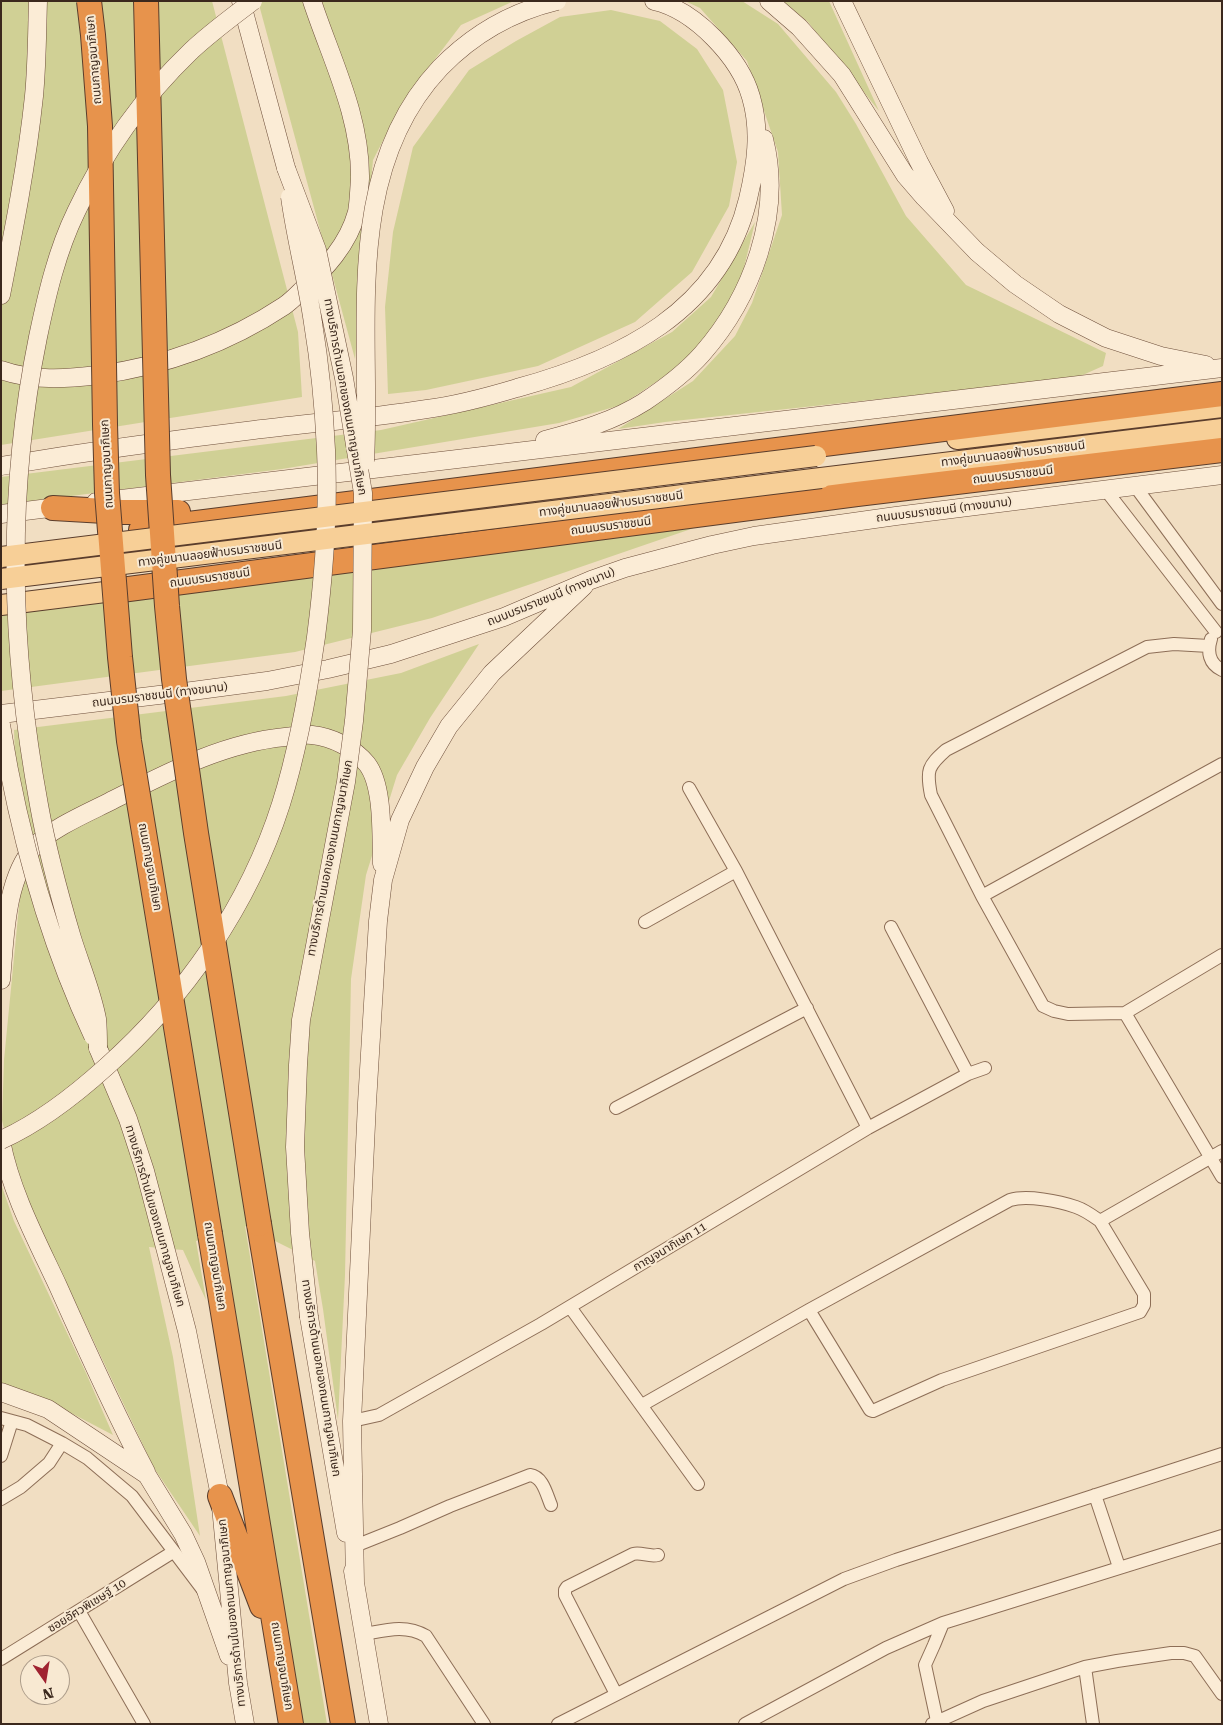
<!DOCTYPE html>
<meta charset="utf-8">
<style>
body{margin:0}
#map{position:relative;width:1223px;height:1725px;overflow:hidden;background:#f1dec2;font-family:"Roboto Serif",serif}
canvas{display:block}
.frame{position:absolute;inset:0;border:2px solid #3b281d;pointer-events:none}
.north{position:absolute;left:20px;top:1655px;width:50px;height:50px;box-sizing:border-box;background:#f8e9d2;border:1px solid #ac9c8a;border-radius:50%;rotate:167deg;font-size:14px;font-weight:700;line-height:20px;text-align:center;color:#3b281d}
.north::after{content:'';display:block;margin:auto;width:18px;height:22px;background:#a02331;clip-path:polygon(50% 0,100% 100%,50% 72%,0 100%)}
</style>
<div id="map">
<canvas width="1223" height="1725"></canvas>
<div class="frame"></div>
<div class="north">N</div>
</div>
<script>
const context = document.querySelector('canvas').getContext('2d');
context.lineJoin = 'round';
function fill(path, color) { context.fillStyle = color; context.fill(path, 'evenodd'); }
function strokePath(path, color, width, dash) { context.strokeStyle = color; context.lineWidth = width; context.lineCap = dash ? 'butt' : 'round'; context.setLineDash(dash || []); context.stroke(path); }
function drawText(font, color, halo, rows, align = 'center') {
  context.font = font + ' "Roboto Serif","Noto Sans Thai",serif'; context.lineWidth = 4; context.setLineDash([]); context.textBaseline = 'middle'; context.strokeStyle = halo; context.fillStyle = color; for (const [text, x, y, turn = 0] of rows) {
    context.save(); context.translate(x, y); context.rotate((+turn || 0) * Math.PI / 180); context.textAlign = isNaN(turn) ? turn : align; if (halo) context.strokeText(text, 0, 0); context.fillText(text, 0, 0); context.restore();
  }
}
const green = new Path2D(`
 M 1,1 L 212,1 L 298,332 L 302,397 L 1,445 Z
 M 258,1 L 514,1 L 461,25 L 404,100 L 373,160 L 355,359 Z
 M 685,1 L 742,1 L 778,24 L 836,92 L 856,124 L 906,216 L 966,285 L 1106,353 L 1103,366 L 1076,378 L 665,422 L 618,429 L 693,381 L 735,336 L 752,303 L 782,215 L 778,152 L 747,61 L 700,8 Z
 M 782,1 L 829,1 L 879,111 L 808,22 Z
 M 611,10 L 660,21 L 697,49 L 723,90 L 737,162 L 729,206 L 692,272 L 635,322 L 538,366 L 426,390 L 388,394 L 385,307 L 393,232 L 413,147 L 469,70 L 516,41 L 560,17 Z
 M 755,222 L 742,276 L 719,321 L 682,365 L 621,405 L 559,423 L 282,469 L 1,505 L 1,477 L 381,430 L 571,387 L 672,332 L 711,297 Z
 M 723,518 L 432,618 L 295,652 L 1,691 L 1,607 Z
 M 479,644 L 430,718 L 397,775 L 366,875 L 351,979 L 345,1275 L 338,1420 L 323,1309 L 315,1261 L 245,1226 L 327,1724 L 302,1724 L 221,1233 L 196,1241 L 206,1300 L 183,1250 L 149,1247 L 173,1357 L 200,1536 L 154,1468 L 47,1243 L 12,1164 L 2,1120 L 4,1060 L 20,896 L 14,730 L 286,696 L 401,673 Z
 M 1,1184 L 14,1221 L 86,1373 L 113,1435 L 71,1413 L 1,1390 Z`);
const street = new Path2D(`
 M 1135,486 L 1222,604
 M 1105,489 L 1216,632
 M 1211,639 C 1207,652 1209,664 1222,670
 M 1209,646 L 1174,644 L 1147,647 L 946,750 C 928,766 926,770 931,795 L 982,896 L 1043,1006 L 1054,1011 L 1068,1014 L 1125,1013 L 1222,955
 M 689,788 L 736,871 L 868,1128
 M 982,896 L 1222,764
 M 645,922 L 736,871
 M 891,927 L 968,1074
 M 1125,1013 L 1222,1177
 M 616,1108 L 807,1008
 M 570,1307 L 698,1484
 M 809,1310 L 870,1410 L 873,1411 L 942,1380 L 1140,1312 L 1144,1305 L 1144,1294 L 1100,1221
 M 642,1405 L 809,1310 L 1010,1200 C 1027,1195 1059,1201 1076,1207 C 1085,1210 1093,1216 1100,1221 L 1222,1151
 M 1,1418 L 27,1425 L 62,1443 L 87,1458 L 132,1496 L 203,1590
 M 352,1421 L 379,1415 L 541,1324 L 868,1128 L 968,1074 L 985,1068
 M 1,1456 L 12,1421
 M 1095,1495 L 1119,1567
 M 1,1499 L 21,1487 L 49,1463 L 62,1443
 M 355,1546 L 400,1528 L 450,1506 L 530,1475 C 543,1477 546,1493 551,1505
 M 79,1611 L 144,1724
 M 365,1634 C 386,1630 406,1624 426,1636 L 484,1724
 M 1,1659 L 173,1552
 M 1085,1667 L 1093,1724
 M 616,1694 L 565,1595 L 565,1590 L 567,1587 L 633,1554 C 642,1552 648,1557 658,1555
 M 937,1721 L 925,1665 L 934,1645 L 943,1623
 M 558,1724 L 844,1579 L 896,1560 L 1222,1454
 M 745,1724 L 886,1648 L 943,1623 L 1222,1536
 M 932,1724 L 983,1701 L 1085,1667 L 1117,1661 L 1171,1653 L 1184,1653 L 1195,1656 L 1222,1694`);
const secondary = new Path2D(`
 M 241,1 L 286,168
 M 769,1 L 799,27 L 842,75 L 905,175 L 924,197 L 977,252 L 1015,284 L 1059,314 L 1106,338 L 1161,356 L 1206,365
 M 842,1 L 919,162 L 945,211
 M 1,295 C 14,229 27,163 34,96 C 37,65 37,33 38,1
 M 1,370 C 32,381 66,379 98,375 C 164,366 228,343 284,306 C 290,302 296,296 301,291 C 325,269 348,245 357,212 C 359,201 359,190 360,179 C 361,116 331,59 312,1
 M 545,440 C 579,431 614,421 644,402 C 665,388 686,372 702,354 C 752,297 783,214 764,139
 M 1,466 C 85,452 170,440 254,430 C 312,423 370,418 427,409 C 457,405 487,397 517,388 C 619,360 721,312 748,199 C 756,165 761,131 751,97 C 740,58 695,10 654,1
 M 96,502 L 1222,368
 M 1,514 L 65,506
 M 1,714 L 192,691 L 267,681 L 328,669 L 391,654 L 504,617 L 591,580 L 625,568 L 712,545 L 754,536 L 896,516 L 1222,475
 M 1,980 C 5,939 5,879 34,847 C 50,829 87,813 109,802 C 165,774 222,743 285,737 C 294,736 303,734 312,735 C 332,737 354,748 367,764 C 384,786 381,837 382,864
 M 98,1048 L 128,1119 L 145,1171 L 187,1331 L 220,1496 L 238,1683 L 245,1724
 M 1,1141 C 11,1192 36,1239 58,1286 C 86,1349 114,1411 146,1472
 M 309,1317 L 346,1533
 M 1,1392 L 48,1409 L 147,1475 L 183,1534 L 196,1562 L 229,1656
 M 353,1571 L 379,1724
 M 355,1583 L 352,1421 L 367,1103 L 378,921 L 383,880 L 400,820 L 425,767 L 449,726 L 492,673 L 584,586`);
const primary = new Path2D(`
 M 957,439 L 1222,407
 M 821,478 L 1222,429
 M 1,605 L 121,590`);
const highway = new Path2D(`
 M 53,508 L 122,512 L 178,512
 M 141,530 L 1222,394
 M 121,590 L 857,494 L 1222,450
 M 259,1224 L 343,1724
 M 210,1234 L 291,1724
 M 220,1496 L 262,1606`);
const secondaryBridge = new Path2D(`
 M 286,168 L 317,250 L 344,378 L 363,493 L 362,630 L 354,721 L 346,782 L 301,1020 L 298,1065 L 295,1147 L 300,1233 L 309,1317
 M 365,461 C 372,330 341,173 440,68 C 473,34 511,12 557,1
 M 1,725 C 18,829 48,940 93,1036
 M 98,1048 C 98,1038 98,1029 97,1019 C 92,992 80,964 72,938 C 59,894 47,850 39,805 C 10,648 6,494 38,337 C 47,294 57,251 76,212 C 104,152 143,97 191,51 C 210,33 232,17 253,1
 M 1,1140 C 39,1123 75,1095 106,1067 C 185,997 249,905 281,804 C 298,750 308,693 316,637 C 324,575 329,513 326,450 C 324,408 320,365 313,323 C 307,281 296,240 290,197`);
const primaryBridge = new Path2D(`
 M 1,557 L 816,456
 M 1,579 L 821,478`);
const highwayBridge = new Path2D(`
 M 89,1 L 93,35 L 100,126 L 105,424 L 107,493 L 120,657 L 129,741 L 210,1234
 M 146,1 L 158,475 L 167,606 L 174,679 L 196,833 L 259,1224`);
const streetNames = [
 ["ถนนกาญจนาภิเษก",94,60,-95],
 ["ทางบริการด้านนอกของถนนกาญจนาภิเษก",345,397,80],
 ["ทางคู่ขนานลอยฟ้าบรมราชชนนี",1013,454,-7],
 ["ถนนกาญจนาภิเษก",107,464,-93],
 ["ถนนบรมราชชนนี",1013,475,-7],
 ["ทางคู่ขนานลอยฟ้าบรมราชชนนี",611,504,-7],
 ["ถนนบรมราชชนนี (ทางขนาน)",944,510,-7],
 ["ถนนบรมราชชนนี",611,526,-7],
 ["ทางคู่ขนานลอยฟ้าบรมราชชนนี",210,554,-7],
 ["ถนนบรมราชชนนี",210,578,-8],
 ["ถนนบรมราชชนนี (ทางขนาน)",551,597,-22],
 ["ถนนบรมราชชนนี (ทางขนาน)",160,695,-7],
 ["ทางบริการด้านนอกของถนนกาญจนาภิเษก",330,858,-79],
 ["ถนนกาญจนาภิเษก",150,867,80],
 ["ทางบริการด้านในของถนนกาญจนาภิเษก",155,1216,74],
 ["กาญจนาภิเษก 11",670,1247,-31],
 ["ถนนกาญจนาภิเษก",215,1266,81],
 ["ทางบริการด้านนอกของถนนกาญจนาภิเษก",321,1378,81],
 ["ซอยอัศวพิเชษฐ์ 10",87,1606,-32],
 ["ทางบริการด้านในของถนนกาญจนาภิเษก",232,1613,-96],
 ["ถนนกาญจนาภิเษก",282,1666,81]
];
fill(green, '#d0d095');
strokePath(street, '#8d6e57', 14);
strokePath(secondary, '#6e4f3b', 19);
strokePath(primary, '#5a3d2c', 22);
strokePath(highway, '#5a3d2c', 26);
strokePath(street, '#fbecd6', 12);
strokePath(secondary, '#fbecd6', 18);
strokePath(primary, '#f7cf97', 20);
strokePath(highway, '#e7934c', 24);
strokePath(secondaryBridge, '#6e4f3b', 19, []);
strokePath(primaryBridge, '#5a3d2c', 22, []);
strokePath(highwayBridge, '#5a3d2c', 26, []);
strokePath(secondaryBridge, '#fbecd6', 18);
strokePath(primaryBridge, '#f7cf97', 20);
strokePath(highwayBridge, '#e7934c', 24);
drawText('12px', '#3b281d', '#f8e9d2', streetNames);
</script>
